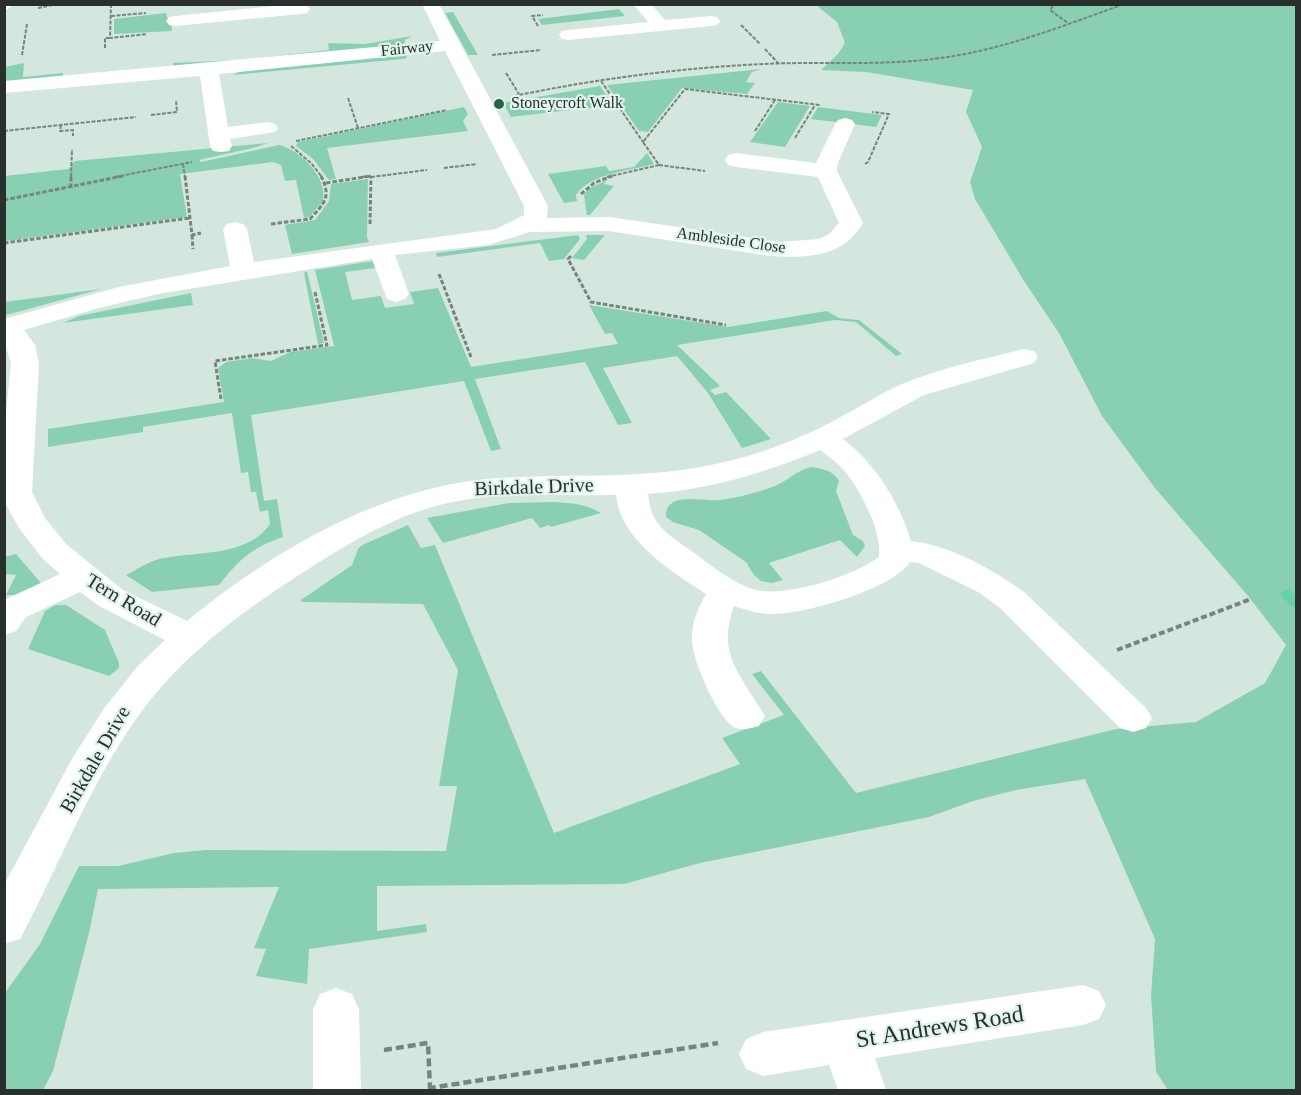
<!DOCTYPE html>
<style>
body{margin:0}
#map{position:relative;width:1301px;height:1095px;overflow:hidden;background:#d4e7de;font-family:Georgia,serif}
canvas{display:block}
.frame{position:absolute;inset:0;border:6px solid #282f2c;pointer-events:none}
</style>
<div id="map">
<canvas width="1301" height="1095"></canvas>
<div class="frame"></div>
</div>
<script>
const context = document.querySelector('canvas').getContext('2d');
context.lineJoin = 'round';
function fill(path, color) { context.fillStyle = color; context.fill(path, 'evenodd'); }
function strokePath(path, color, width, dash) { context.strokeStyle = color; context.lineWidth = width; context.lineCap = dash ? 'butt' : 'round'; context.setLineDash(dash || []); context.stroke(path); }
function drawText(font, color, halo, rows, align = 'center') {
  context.font = font + ' Georgia,serif'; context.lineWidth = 4.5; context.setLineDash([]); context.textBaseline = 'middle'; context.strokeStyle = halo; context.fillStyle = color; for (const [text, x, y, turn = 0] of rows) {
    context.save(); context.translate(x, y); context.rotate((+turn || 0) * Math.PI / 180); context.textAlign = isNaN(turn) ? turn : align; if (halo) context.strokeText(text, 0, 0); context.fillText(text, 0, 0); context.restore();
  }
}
const green = new Path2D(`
 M 802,5 L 1296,5 L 1296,1090 L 1168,1090 L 1156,1072 L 1151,995 L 1155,939 L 1085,779 L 1016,790 L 973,801 L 929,817 L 700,863 L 624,884 L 377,886 L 377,931 L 426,924 L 427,932 L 309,949 L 307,984 L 256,976 L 266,949 L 254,948 L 279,887 L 98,889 L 89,933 L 53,1071 L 43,1090 L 5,1090 L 5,993 L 40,944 L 79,866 L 118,866 L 174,853 L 206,850 L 446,851 L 457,786 L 439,786 L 458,670 L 423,604 L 302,602 L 301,600 L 352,565 L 358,549 L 362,545 L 408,525 L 421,548 L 435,545 L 554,833 L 740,764 L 722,738 L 784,715 L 752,674 L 761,671 L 856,793 L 1116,729 L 1196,722 L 1265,683 L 1286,645 L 1248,596 L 1155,488 L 1102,416 L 1059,333 L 1024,281 L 975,199 L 970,182 L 982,147 L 966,112 L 973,90 L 866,72 L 821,70 L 838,54 L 845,43 L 837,22 L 816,5 Z
 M 619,9 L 625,16 L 542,25 L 538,19 Z
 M 453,12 L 478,55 L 468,55 L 445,13 Z
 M 166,13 L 167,18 L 171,18 L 172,31 L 114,34 L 114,19 Z
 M 412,36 L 405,40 L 404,46 L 173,69 L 173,63 L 239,60 L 329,50 L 328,43 L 365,44 Z
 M 406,53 L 407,58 L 403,59 L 232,75 L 242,71 Z
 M 24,63 L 23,77 L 63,73 L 63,76 L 5,83 L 5,67 Z
 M 761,69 L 752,72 L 746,82 L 755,83 L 747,94 L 682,88 L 648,132 L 639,131 L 607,85 Z
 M 600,86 L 613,105 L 511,117 L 503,103 Z
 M 778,102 L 810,106 L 785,147 L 750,142 Z
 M 464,107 L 468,114 L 463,121 L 468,131 L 327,148 L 336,179 L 329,180 L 313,159 L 296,146 L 298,142 Z
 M 818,107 L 882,115 L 876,127 L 811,119 Z
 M 268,143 L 253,148 L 199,160 L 201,162 L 279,145 C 301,150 328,178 323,201 L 309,217 L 304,218 L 296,180 L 285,181 L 281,165 L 273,162 L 180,174 L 187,217 L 5,241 L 4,176 L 68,169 L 75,161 Z
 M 647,153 L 654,164 C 630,171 591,173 576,195 L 577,201 L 564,203 L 548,174 L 606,166 L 609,171 L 634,167 Z
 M 368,179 L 367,237 L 369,242 L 292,254 L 285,225 L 315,220 L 329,201 L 331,184 Z
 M 607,180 L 604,184 L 614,186 L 590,215 L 587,215 L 584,195 L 588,189 Z
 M 578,235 L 580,239 L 564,259 L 549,261 L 540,243 L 437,257 L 436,253 Z
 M 586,235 L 605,235 L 584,260 L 572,258 L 587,239 Z
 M 373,261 L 375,268 L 345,272 L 352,300 L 381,296 L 385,308 L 414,304 L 410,292 L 438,288 L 471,367 L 618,344 L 612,333 L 605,334 L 589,305 L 728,327 L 827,311 L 839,318 L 859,320 L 902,354 L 896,356 L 856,322 L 835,320 L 677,345 L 720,386 L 710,390 L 715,395 L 726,392 L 771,439 L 742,448 L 708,393 L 677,356 L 603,368 L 632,423 L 618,425 L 585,362 L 475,379 L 501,449 L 491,451 L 464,381 L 251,415 L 264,501 L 277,499 L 283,537 C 251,548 240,559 219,585 L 152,592 L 126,575 C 136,570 146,563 156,560 C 192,550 246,559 270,524 L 268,510 L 260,512 L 256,492 L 251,492 L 248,472 L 241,473 L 232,413 L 143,427 L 143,432 L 48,447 L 48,429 L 224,402 L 218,368 L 226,362 L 252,358 L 271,361 L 290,352 L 334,346 L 315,270 Z
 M 307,271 L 324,343 L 318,344 L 304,273 Z
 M 101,289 L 10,314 L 5,315 L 5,302 Z
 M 191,293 L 193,305 L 63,323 L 79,316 Z
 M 812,467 C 823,469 833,470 839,481 L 836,491 L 853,535 L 863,541 L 865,546 L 857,557 L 840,540 L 769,563 L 783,580 L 772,583 L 761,581 L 754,575 L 746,562 L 699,530 L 673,522 L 666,517 C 665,490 703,502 720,500 C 737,498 759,492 775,486 C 789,480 796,470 812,467 Z
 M 554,502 C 572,503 586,504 601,513 L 551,527 L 549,525 L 540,528 L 532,518 L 443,543 L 427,518 L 509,503 Z
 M 16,554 L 41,583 L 40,587 L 21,595 L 6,595 L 16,575 L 5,574 L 4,557 Z
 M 55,605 L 66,605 L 105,630 L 119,663 L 119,668 L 109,676 L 28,649 L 45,611 Z`);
const stream = new Path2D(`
 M 1287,589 L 1296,595 L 1296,608 L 1291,606 L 1280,594 Z`);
const pathFar3 = new Path2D(`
 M 111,4 L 110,38 L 147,34
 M 140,4 L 148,5
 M 1053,6 L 1050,10 L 1068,23
 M 38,8 L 58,4
 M 111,16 L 146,13
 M 741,25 L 760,44
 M 538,26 L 532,16 L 543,15
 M 105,48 L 105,38 L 110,38
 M 765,49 L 779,64
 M 22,55 L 27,24
 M 492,55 L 541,50
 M 506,73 L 519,94
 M 601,81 L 643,142
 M 514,96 C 596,79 679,68 763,64 C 826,61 891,67 954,56 C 1013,46 1068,24 1124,4
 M 348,98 L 358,128
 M 151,115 L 177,112 L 176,101
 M 61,125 L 60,131 L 73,130 L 73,136
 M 4,131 L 136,117
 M 755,131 L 775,100
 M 795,138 L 815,105
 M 296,141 L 447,110
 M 291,146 L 311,163 L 322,177
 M 183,164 L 185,177
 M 865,164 L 868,162 L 889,114 L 872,112
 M 659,165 L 705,171
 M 444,168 L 477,164
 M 71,177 L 72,149
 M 115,177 L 192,162
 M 362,177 L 371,176
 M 371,177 L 427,170
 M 607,177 L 659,165 L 643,142 L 685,89 L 820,105`);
const pathFar2 = new Path2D(`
 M 185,176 L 192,235 L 201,233
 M 326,183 L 371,176
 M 71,188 L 71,176
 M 581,194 L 594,183 L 612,176
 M 4,200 L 123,176
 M 271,224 L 310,219 C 324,203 332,198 321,176
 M 370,224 L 371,176
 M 192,235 L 193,249
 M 4,243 L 190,218
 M 571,256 L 568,259 L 591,302 L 726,325
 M 439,274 L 471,357
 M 221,399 L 215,361 L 327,345 L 315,292`);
const pathFar1 = new Path2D(`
 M 1117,650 L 1251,599`);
const path = new Path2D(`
 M 384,1050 L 428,1043 L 430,1088
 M 431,1090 L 430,1088 L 718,1043`);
const minor = new Path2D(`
 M 4,4 L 16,4 L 4,11 Z
 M 294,4 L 307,5 L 310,9 L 307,13 L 301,14 L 175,26 L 169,25 L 166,21 L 169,17 L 175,16 Z
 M 422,4 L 439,4 L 548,206 L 547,218 L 609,217 L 780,242 L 819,239 L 829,234 L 839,223 L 818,177 L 736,167 L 728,165 L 725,160 L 728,155 L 736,153 L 816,163 L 835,124 L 838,120 L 845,118 L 852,120 L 855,124 L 838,163 L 837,171 L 863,223 C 843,258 806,258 770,256 L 609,231 L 530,232 L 488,245 L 395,255 L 409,294 L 405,299 L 396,302 L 387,299 L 372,259 L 158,294 L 99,308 L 24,330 L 35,345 L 39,363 L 32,492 L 45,518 L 66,544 L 123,590 L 187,621 C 274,550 384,485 499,478 C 579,473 654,481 733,460 C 772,450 811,434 846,414 C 865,404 883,392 902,384 C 941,368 983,359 1024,349 L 1034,351 L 1038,357 L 1034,363 L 924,395 L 843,439 C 876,464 899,502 911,541 C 950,545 991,569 1023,591 L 1146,708 L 1152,718 L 1146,728 L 1133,732 L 1120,728 L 999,607 L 978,592 L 919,563 L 910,562 C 893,589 807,613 775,614 C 760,615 747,610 734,606 C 716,656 742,676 765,716 L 759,726 C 751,728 741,732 732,726 C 716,714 691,658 692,638 C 692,621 698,608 706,594 C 671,571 620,540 616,495 C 562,496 507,491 453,502 C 401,512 354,540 310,568 C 250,606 191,648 147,704 C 94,773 61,862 20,939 L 4,944 L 4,885 L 73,757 L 105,707 L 137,667 L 165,640 L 99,606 L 80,592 L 26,617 L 16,631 L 4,635 L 4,600 L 60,574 L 42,558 L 19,528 L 4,501 L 4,432 L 11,363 L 4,341 L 4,319 L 119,287 L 230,266 L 223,229 L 227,224 L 235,222 L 243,224 L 247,229 L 254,262 L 496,229 L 524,215 L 524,206 L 445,51 L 219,74 L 228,127 L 268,122 L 275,124 L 278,128 L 275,132 L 230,139 L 232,146 L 229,151 L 221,152 L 213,151 L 210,146 L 200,76 L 4,93 L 4,81 L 440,41 ZM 820,450 C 830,457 840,465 848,475 C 862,495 882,531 879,557 C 853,576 785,599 752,589 C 729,581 710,564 690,550 C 666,533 651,525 648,494 C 706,490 766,473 820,450 Z
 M 633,4 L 651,4 L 665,20 L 711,16 L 717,17 L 720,21 L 717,25 L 711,26 L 568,40 L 562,39 L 559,35 L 562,31 L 568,30 L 648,22 Z
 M 1083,985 L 1099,991 L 1106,1005 L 1099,1019 L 1083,1025 L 875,1058 L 886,1090 L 838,1090 L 829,1065 L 763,1076 L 746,1069 L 739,1054 L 746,1039 L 763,1032 Z
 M 336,988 L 352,994 L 359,1009 L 361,1090 L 313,1090 L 313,1009 L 320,994 Z`);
const markers = [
 [499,104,6,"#26624d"]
];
const farStreetnames = [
 ["Fairway",407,49,-6],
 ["Ambleside Close",731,241,8]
];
const farPoinames = [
 ["Stoneycroft Walk",511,104]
];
const streetNames = [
 ["Birkdale Drive",534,488,-2],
 ["Tern Road",123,601,31],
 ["Birkdale Drive",96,760,-60]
];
const nearStreetnames = [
 ["St Andrews Road",940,1028,-9]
];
fill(green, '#89d0b3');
fill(stream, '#65d1aa');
strokePath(pathFar3, '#78857f', 2, [4, 1.5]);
strokePath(pathFar2, '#78857f', 3, [4.5, 2]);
strokePath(pathFar1, '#78857f', 4, [6, 3]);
strokePath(path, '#78857f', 4.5, [8, 4]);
fill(minor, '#fff');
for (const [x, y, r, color] of markers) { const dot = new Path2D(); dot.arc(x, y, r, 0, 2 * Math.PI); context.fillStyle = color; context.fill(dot); strokePath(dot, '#e1f4eb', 2); }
drawText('16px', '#282f2c', '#e1f4eb', farStreetnames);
drawText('16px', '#282f2c', '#e1f4eb', farPoinames, 'left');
drawText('20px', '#282f2c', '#e1f4eb', streetNames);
drawText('24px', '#282f2c', '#e1f4eb', nearStreetnames);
</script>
